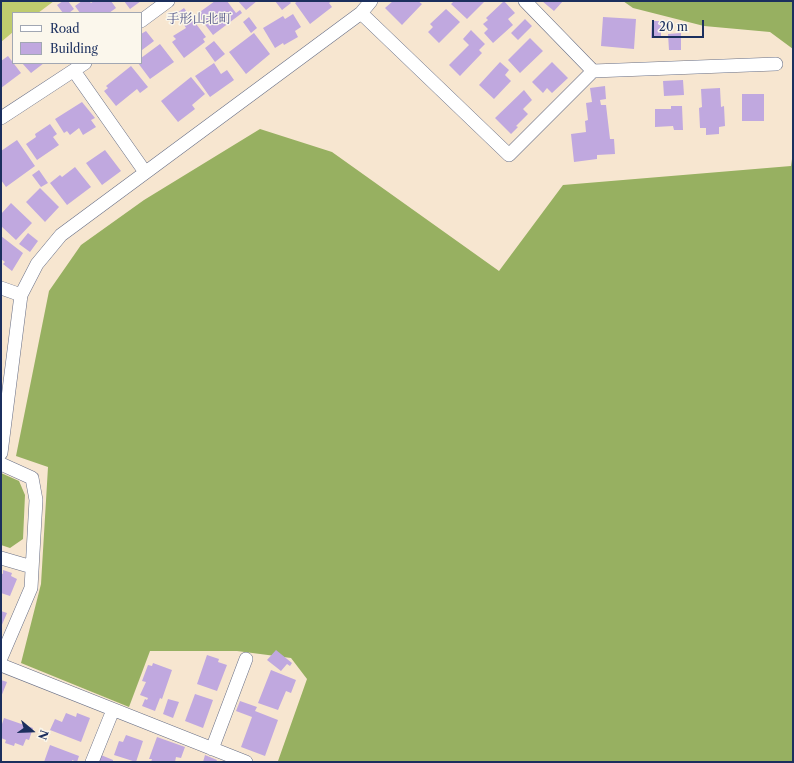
<!DOCTYPE html>
<meta charset="utf-8">
<style>
body{margin:0}
#map{position:relative;width:794px;height:763px;overflow:hidden;background:#f7e6d0;font-family:"Libre Caslon Text",serif}
canvas{display:block}
.frame{position:absolute;inset:0;border:2px solid #1b2f5e;pointer-events:none}
.legend{position:absolute;left:12px;top:12px;width:130px;height:52px;box-sizing:border-box;background:#fbf7ec;border:1px solid #a1a7b3;margin:0;padding:5px 7px;list-style:none;font-size:12px;color:#1b2f5e}
.legend li{display:flex;align-items:center;gap:8px;height:20px}
.legend b{width:20px;border:1px solid #a1a7b3}
.north{position:absolute;left:12px;top:711px;width:40px;height:40px;-webkit-text-stroke:3px #fbf7ec;paint-order:stroke;rotate:109deg;font-size:11px;font-weight:700;line-height:16px;text-align:center;color:#1b2f5e}
.north::after{content:'';display:block;margin:auto;width:14px;height:18px;background:#1b2f5e;clip-path:polygon(50% 0,100% 100%,50% 72%,0 100%)}
.scale{position:absolute;left:652px;top:20px;width:52px;height:18px;box-sizing:border-box;border:2px solid #1b2f5e;border-top:0;padding-left:5px;font-size:12px;line-height:14px;white-space:nowrap;color:#1b2f5e;-webkit-text-stroke:3px #fbf7ec;paint-order:stroke}
</style>
<div id="map">
<canvas width="794" height="763"></canvas>
<div class="frame"></div>
<ul class="legend">
<li><b style="height:5px;background:#fff"></b>Road</li>
<li><b style="height:11px;background:#c0a8df"></b>Building</li>
</ul>
<div class="north">N</div>
<div class="scale">20 m</div>
</div>
<script>
const context = document.querySelector('canvas').getContext('2d');
context.lineJoin = 'round';
function fill(path, color) { context.fillStyle = color; context.fill(path, 'evenodd'); }
function strokePath(path, color, width, dash) { context.strokeStyle = color; context.lineWidth = width; context.lineCap = dash ? 'butt' : 'round'; context.setLineDash(dash || []); context.stroke(path); }
function drawText(font, color, halo, rows, align = 'center') {
  context.font = font + ' "Libre Caslon Text","Noto Serif JP",serif'; context.lineWidth = 3; context.setLineDash([]); context.textBaseline = 'middle'; context.strokeStyle = halo; context.fillStyle = color; for (const [text, x, y, turn = 0] of rows) {
    context.save(); context.translate(x, y); context.rotate((+turn || 0) * Math.PI / 180); context.textAlign = isNaN(turn) ? turn : align; if (halo) context.strokeText(text, 0, 0); context.fillText(text, 0, 0); context.restore();
  }
}
const green = new Path2D(`
 M 1,1 L 54,1 L 38,13 L 13,13 L 13,32 L 1,42 Z`);
const forest = new Path2D(`
 M 623,1 L 793,1 L 793,49 L 770,32 L 704,26 L 633,8 Z
 M 260,129 L 332,152 L 499,271 L 563,185 L 791,166 L 793,152 L 793,762 L 280,762 L 278,761 L 307,679 L 291,658 L 237,651 L 150,651 L 129,707 L 21,663 L 41,584 L 48,467 L 16,456 L 49,291 L 81,245 L 144,200 Z
 M 1,473 L 19,481 L 25,495 L 23,539 L 10,548 L 1,545 Z`);
const building = new Path2D(`
 M 63,1 L 68,1 L 74,9 L 69,13 L 63,13 L 57,5 Z
 M 82,1 L 89,1 L 91,3 L 94,1 L 111,1 L 116,8 L 109,13 L 80,13 L 75,6 Z
 M 124,1 L 141,1 L 130,9 Z
 M 215,1 L 227,1 L 236,13 L 240,10 L 242,13 L 213,35 L 197,14 Z
 M 238,1 L 257,1 L 246,10 Z
 M 275,1 L 289,1 L 291,3 L 282,10 Z
 M 298,1 L 332,1 L 329,3 L 332,7 L 310,24 L 295,3 Z
 M 393,1 L 418,1 L 422,4 L 402,25 L 385,8 Z
 M 454,1 L 485,1 L 467,19 L 451,4 Z
 M 504,1 L 515,13 L 508,19 L 513,25 L 493,43 L 484,33 L 488,29 L 483,24 L 488,20 L 486,18 Z
 M 542,1 L 563,1 L 554,11 Z
 M 184,8 L 206,37 L 203,39 L 205,42 L 184,58 L 172,42 L 176,39 L 173,36 L 186,28 L 177,13 Z
 M 446,9 L 460,22 L 439,43 L 428,32 L 433,27 L 430,24 Z
 M 293,14 L 301,27 L 295,31 L 298,37 L 284,45 L 283,43 L 275,48 L 263,28 L 283,16 L 285,19 Z
 M 249,17 L 257,28 L 251,33 L 243,22 Z
 M 603,17 L 636,19 L 634,49 L 601,46 Z
 M 525,19 L 532,26 L 518,40 L 511,33 Z
 M 652,21 L 661,21 L 661,38 L 651,38 Z
 M 471,30 L 485,44 L 479,50 L 482,53 L 460,76 L 449,65 L 469,45 L 463,39 Z
 M 146,31 L 154,41 L 142,50 L 141,34 Z
 M 254,33 L 270,54 L 246,74 L 229,52 Z
 M 681,33 L 681,50 L 669,50 L 668,34 Z
 M 530,38 L 543,51 L 520,73 L 508,60 Z
 M 214,41 L 225,54 L 215,62 L 205,48 Z
 M 160,44 L 174,62 L 150,79 L 138,63 L 141,63 L 141,58 Z
 M 8,56 L 21,73 L 1,88 L 1,61 Z
 M 500,62 L 509,70 L 505,75 L 511,81 L 494,99 L 479,85 Z
 M 552,62 L 568,78 L 552,93 L 547,88 L 543,93 L 532,82 Z
 M 22,63 L 44,63 L 31,73 Z
 M 214,63 L 221,74 L 227,70 L 234,80 L 210,97 L 195,76 Z
 M 131,66 L 148,87 L 140,93 L 137,89 L 116,106 L 104,91 L 108,88 L 106,86 Z
 M 191,77 L 205,94 L 192,105 L 195,109 L 178,122 L 161,101 Z
 M 683,80 L 684,95 L 664,96 L 663,81 Z
 M 605,86 L 606,99 L 600,100 L 601,105 L 606,105 L 610,139 L 614,139 L 615,154 L 597,155 L 597,159 L 574,162 L 571,134 L 586,132 L 585,121 L 588,120 L 586,103 L 592,102 L 590,88 Z
 M 720,88 L 721,107 L 724,106 L 725,126 L 719,127 L 719,134 L 706,135 L 706,128 L 700,128 L 699,108 L 702,107 L 701,89 Z
 M 524,90 L 532,100 L 523,109 L 528,114 L 516,126 L 518,127 L 511,134 L 495,118 Z
 M 742,94 L 764,94 L 764,121 L 742,121 Z
 M 82,102 L 95,118 L 91,120 L 96,127 L 83,135 L 79,128 L 70,135 L 67,131 L 64,133 L 55,119 Z
 M 671,106 L 682,106 L 683,130 L 674,130 L 673,126 L 655,127 L 655,109 L 671,109 Z
 M 50,124 L 57,134 L 53,137 L 59,145 L 37,160 L 26,144 L 36,137 L 35,134 Z
 M 17,140 L 35,166 L 6,187 L 1,180 L 1,151 Z
 M 105,150 L 121,171 L 102,185 L 86,163 Z
 M 75,167 L 91,187 L 67,205 L 50,183 L 60,175 L 62,177 Z
 M 39,170 L 48,183 L 41,187 L 32,175 Z
 M 40,188 L 59,207 L 45,222 L 26,202 Z
 M 11,203 L 32,223 L 16,240 L 1,226 L 1,214 Z
 M 28,233 L 38,241 L 30,252 L 19,244 Z
 M 1,236 L 23,253 L 12,271 L 3,264 L 5,262 L 1,259 Z
 M 3,570 L 12,573 L 11,576 L 17,579 L 10,596 L 1,593 L 1,573 L 3,574 Z
 M 1,611 L 7,613 L 1,627 Z
 M 276,650 L 292,663 L 290,666 L 287,664 L 281,671 L 267,660 Z
 M 207,655 L 219,659 L 218,662 L 227,665 L 217,691 L 197,684 Z
 M 153,663 L 172,670 L 162,699 L 160,698 L 155,711 L 142,706 L 145,699 L 147,700 L 148,698 L 140,695 L 146,682 L 142,681 L 148,665 L 152,666 Z
 M 271,670 L 296,680 L 291,693 L 286,691 L 278,710 L 258,703 Z
 M 1,680 L 7,682 L 1,697 Z
 M 195,694 L 213,700 L 203,728 L 185,721 Z
 M 168,699 L 179,702 L 173,718 L 163,714 Z
 M 240,701 L 257,707 L 255,711 L 278,720 L 265,756 L 241,747 L 252,717 L 236,711 Z
 M 66,713 L 76,717 L 77,713 L 90,718 L 81,742 L 50,730 L 55,719 L 62,722 Z
 M 4,718 L 33,728 L 29,740 L 26,739 L 23,746 L 15,743 L 14,746 L 5,743 L 6,740 L 1,738 L 1,727 Z
 M 126,735 L 143,741 L 136,762 L 114,755 L 119,741 L 123,742 Z
 M 157,737 L 185,747 L 181,758 L 176,757 L 175,762 L 151,762 L 152,759 L 149,759 Z
 M 50,745 L 79,756 L 77,762 L 72,760 L 72,762 L 44,762 Z
 M 101,755 L 113,760 L 113,762 L 99,762 Z
 M 205,755 L 217,760 L 216,762 L 203,762 Z`);
const minor = new Path2D(`
 M 525,1 L 593,71 L 776,64
 M 361,13 L 509,155 L 593,71
 M 141,21 L 168,1
 M 74,71 L 145,172
 M 1,118 L 85,63
 M 1,288 L 21,295
 M 1,453 L 21,295 L 37,264 L 61,235 L 361,13 L 371,1
 M 1,464 L 32,478 L 36,500 L 31,588 L 1,658
 M 1,558 L 32,567
 M 1,665 L 246,762
 M 212,749 L 246,659
 M 92,762 L 113,710`);
const quarterNames = [
 ["手形山北町",199,19]
];
fill(green, '#bfcc6e');
fill(forest, '#97b061');
fill(building, '#c0a8df');
strokePath(minor, '#686f86', 14);
strokePath(minor, '#fff', 13);
drawText('13px', '#55598b', '#fbf7ec', quarterNames);
</script>
